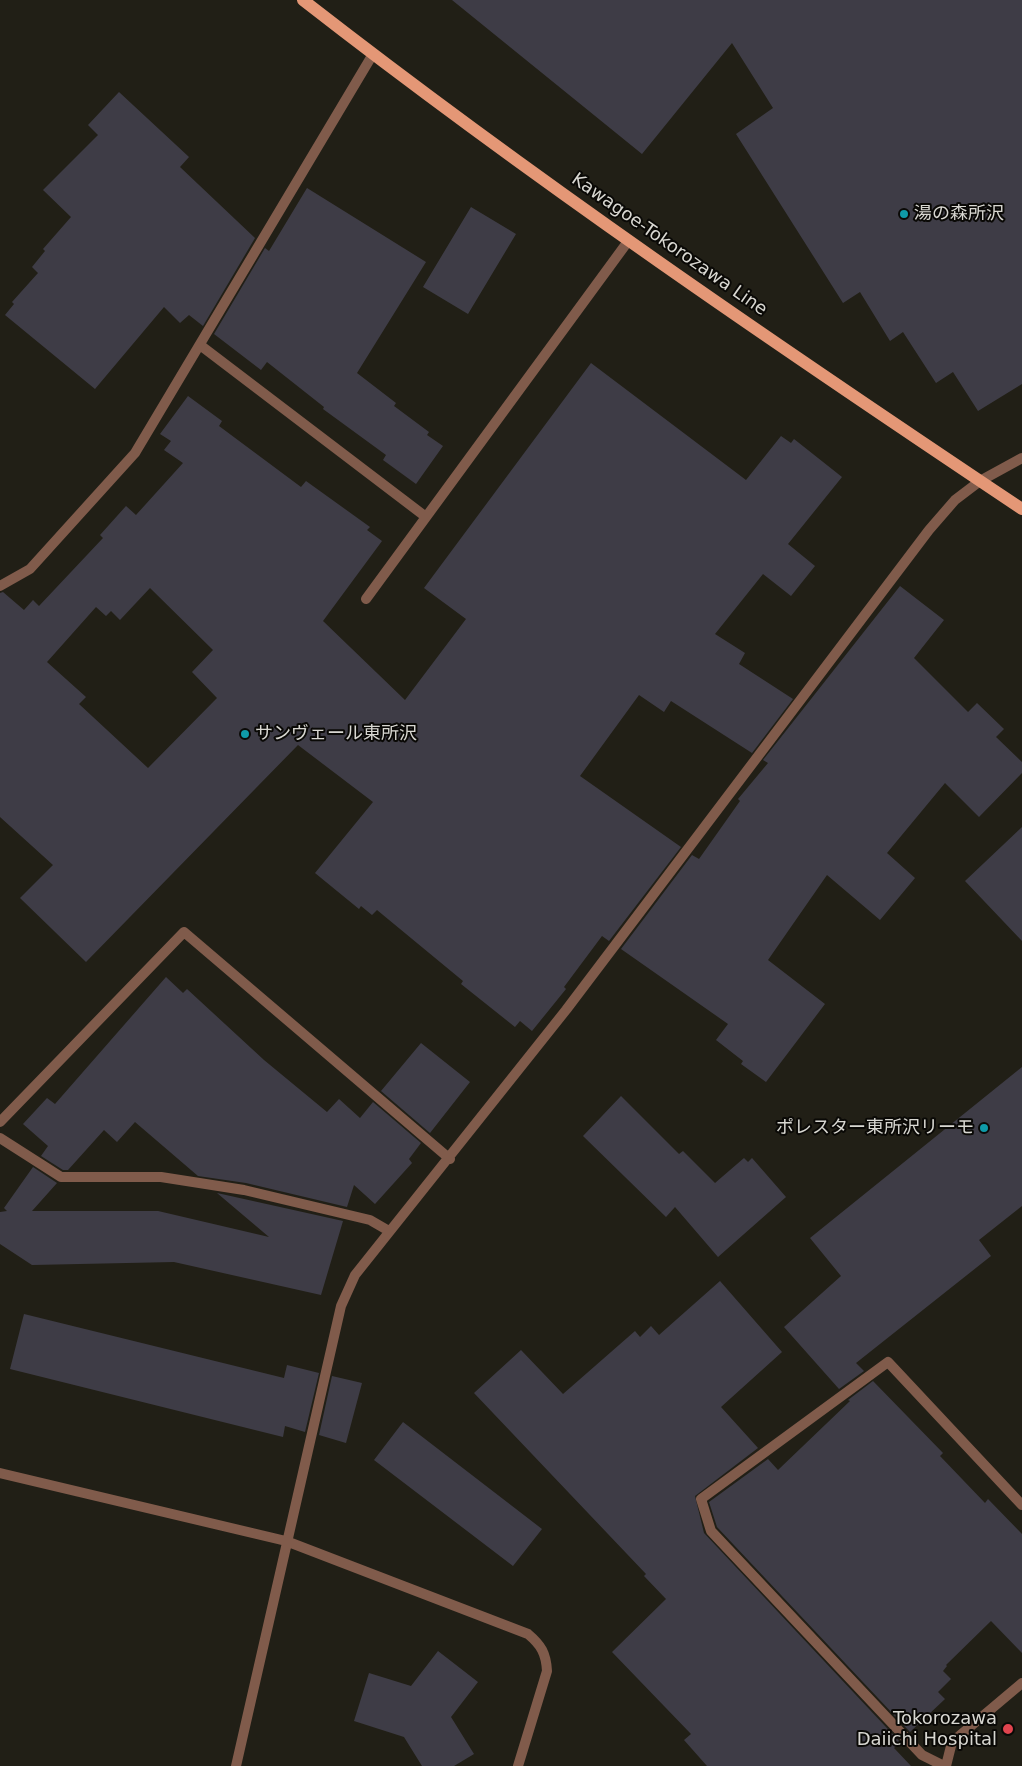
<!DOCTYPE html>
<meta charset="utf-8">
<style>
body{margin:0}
canvas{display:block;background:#211f16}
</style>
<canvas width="1022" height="1766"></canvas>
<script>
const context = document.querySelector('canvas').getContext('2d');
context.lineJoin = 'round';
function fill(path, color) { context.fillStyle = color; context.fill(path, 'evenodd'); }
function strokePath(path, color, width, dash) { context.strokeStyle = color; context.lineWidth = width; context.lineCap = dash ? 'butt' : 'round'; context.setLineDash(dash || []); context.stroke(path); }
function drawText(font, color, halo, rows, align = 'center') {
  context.font = font + ' "DejaVu Sans","Noto Sans JP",sans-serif'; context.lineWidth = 4; context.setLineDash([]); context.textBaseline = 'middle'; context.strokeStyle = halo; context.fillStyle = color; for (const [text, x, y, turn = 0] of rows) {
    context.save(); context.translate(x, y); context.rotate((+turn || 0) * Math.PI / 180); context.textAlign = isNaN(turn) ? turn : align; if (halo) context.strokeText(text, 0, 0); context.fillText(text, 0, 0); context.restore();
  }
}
const building = new Path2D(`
 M 452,0 L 1022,0 L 1022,384 L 978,411 L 953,372 L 936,383 L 903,332 L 890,341 L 860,292 L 843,303 L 736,134 L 773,108 L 732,43 L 642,154 Z
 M 119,92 L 189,157 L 180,167 L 255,238 L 203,326 L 189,315 L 180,323 L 164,307 L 95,389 L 5,315 L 14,304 L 12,302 L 38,273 L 32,267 L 45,251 L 43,249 L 71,217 L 43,190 L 98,135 L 88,125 Z
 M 307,188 L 426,262 L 357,373 L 396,403 L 394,406 L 429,432 L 427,435 L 443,446 L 416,484 L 383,460 L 386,455 L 323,409 L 324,407 L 267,362 L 261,370 L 214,334 L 265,248 L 269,251 Z
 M 471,207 L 516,234 L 468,314 L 423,287 Z
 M 591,363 L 746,480 L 781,436 L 791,443 L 794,439 L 842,477 L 788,544 L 815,566 L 791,596 L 763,574 L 715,634 L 745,653 L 739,664 L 793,699 L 752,753 L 671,701 L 664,712 L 639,695 L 580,776 L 681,847 L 609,941 L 602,936 L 564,987 L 566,989 L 532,1031 L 520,1021 L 515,1027 L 461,984 L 463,981 L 377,910 L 372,915 L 361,906 L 359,909 L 315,873 L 373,802 L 298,745 L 86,962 L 20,898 L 53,865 L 0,817 L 0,593 L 3,592 L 24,610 L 33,600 L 39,606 L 103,538 L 100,535 L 126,506 L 136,515 L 183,463 L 164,450 L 171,441 L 160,434 L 188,396 L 222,421 L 219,426 L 301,487 L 306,481 L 370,527 L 367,530 L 382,541 L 323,621 L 405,700 L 466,619 L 424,588 ZM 150,588 L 213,650 L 192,672 L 217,698 L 148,768 L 79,704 L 86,697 L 47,662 L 96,607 L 106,616 L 111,611 L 120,620 Z
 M 900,586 L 944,620 L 914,658 L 968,712 L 977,703 L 1004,729 L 996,737 L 1022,762 L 1022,773 L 979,817 L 945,783 L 887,853 L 915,878 L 880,920 L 827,875 L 768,960 L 825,1004 L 766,1082 L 741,1064 L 743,1061 L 716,1040 L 728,1024 L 621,949 L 692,855 L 699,859 L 740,801 L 738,799 L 768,763 L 763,760 Z
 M 1022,827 L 1022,941 L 965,881 Z
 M 166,977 L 183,993 L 187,989 L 264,1060 L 327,1112 L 339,1099 L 360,1118 L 373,1102 L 421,1143 L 409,1159 L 412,1163 L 375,1204 L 354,1185 L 347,1207 L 246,1183 L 198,1176 L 135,1122 L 117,1142 L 104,1130 L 68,1170 L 63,1170 L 41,1156 L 48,1146 L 23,1124 L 47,1098 L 55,1104 Z
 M 421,1043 L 470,1082 L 430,1133 L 381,1091 Z
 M 1022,1067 L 1022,1206 L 979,1240 L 991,1256 L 856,1363 L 864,1371 L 839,1389 L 784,1327 L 841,1276 L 810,1238 Z
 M 621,1096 L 679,1154 L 683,1151 L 715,1183 L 744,1158 L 748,1162 L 752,1158 L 786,1197 L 718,1257 L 675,1207 L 666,1217 L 583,1136 Z
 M 33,1167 L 57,1183 L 32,1211 L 158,1211 L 269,1237 L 217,1193 L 343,1221 L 321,1295 L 174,1262 L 32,1265 L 0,1244 L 0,1212 L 7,1211 L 4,1208 Z
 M 720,1281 L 782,1352 L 721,1407 L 758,1448 L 695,1496 L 704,1533 L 900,1742 L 894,1748 L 911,1766 L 707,1766 L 684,1740 L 691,1734 L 612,1652 L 666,1599 L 644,1576 L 646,1574 L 474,1393 L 521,1350 L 563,1394 L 635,1331 L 640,1337 L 651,1326 L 659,1335 Z
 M 24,1314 L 284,1378 L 287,1365 L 319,1373 L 305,1432 L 285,1426 L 283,1437 L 10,1369 Z
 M 332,1376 L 362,1383 L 346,1443 L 319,1435 Z
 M 873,1381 L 943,1453 L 940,1456 L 985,1503 L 988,1499 L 1022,1534 L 1022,1653 L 991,1621 L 946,1665 L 947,1666 L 943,1671 L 951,1679 L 938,1692 L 945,1699 L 910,1732 L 717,1527 L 709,1502 L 768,1459 L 778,1470 L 850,1401 L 848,1400 Z
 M 403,1422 L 542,1529 L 513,1566 L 374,1460 Z
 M 438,1651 L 478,1682 L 451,1717 L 474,1754 L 454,1766 L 422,1766 L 404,1737 L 354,1721 L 369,1673 L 411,1686 Z`);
const minor = new Path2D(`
 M 200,345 L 426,517
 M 0,586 L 30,569 L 135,453 L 373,54
 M 366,599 L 629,240
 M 0,1122 L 184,932 L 450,1159
 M 0,1138 L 61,1177 L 161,1177 L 244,1190 L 370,1220 L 389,1231
 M 0,1473 L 286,1541 L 528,1634 C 541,1645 546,1653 547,1671 L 518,1766
 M 236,1766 L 341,1306 L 355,1275 L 566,1010 L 929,530 L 955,500 L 980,481 L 1022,458
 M 944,1766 L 922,1755 L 711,1531 L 701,1499 L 888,1362 L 1022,1505
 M 946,1766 L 952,1742 L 1022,1683`);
const primary = new Path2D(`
 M 303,0 C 534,180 778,346 1022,509`);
const markers = [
 [904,214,5,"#0f9aa8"],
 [245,734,5,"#0f9aa8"],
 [984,1128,5,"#0f9aa8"],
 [1008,1729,6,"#e0444e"]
];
const poiNames = [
 ["湯の森所沢",914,214],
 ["サンヴェール東所沢",255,734],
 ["ポレスター東所沢リーモ",974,1128,"right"],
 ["Tokorozawa",997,1719,"right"],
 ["Daiichi Hospital",997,1740,"right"]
];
const streetNames = [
 ["Kawagoe-Tokorozawa Line",669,245,35]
];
fill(building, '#3e3c46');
strokePath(minor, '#805b4b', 10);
strokePath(primary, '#e49776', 12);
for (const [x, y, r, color] of markers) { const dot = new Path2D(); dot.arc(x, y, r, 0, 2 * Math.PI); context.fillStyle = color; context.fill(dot); strokePath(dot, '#0a0906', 2); }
drawText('18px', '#d8d7d1', '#0a0906', poiNames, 'left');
drawText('18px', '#d8d7d1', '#0a0906', streetNames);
</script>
